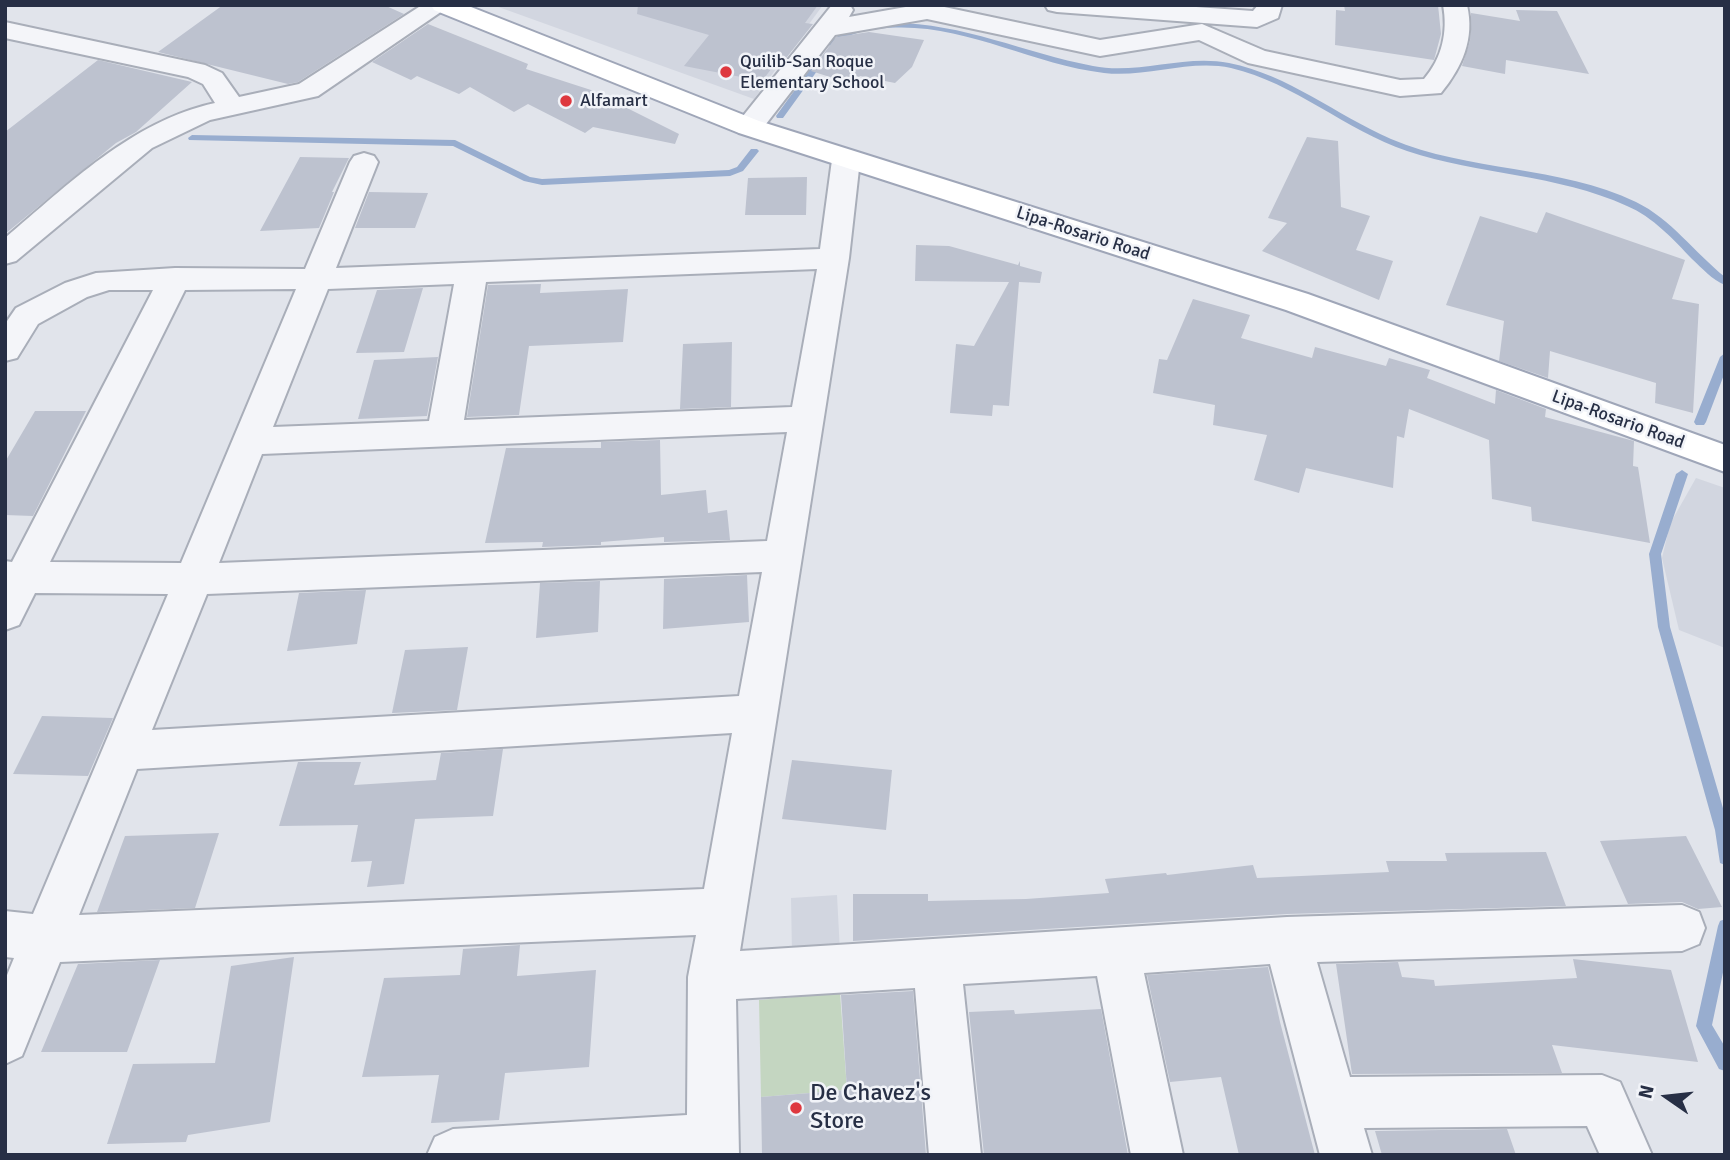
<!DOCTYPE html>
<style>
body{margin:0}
#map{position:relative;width:1730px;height:1160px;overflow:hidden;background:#e1e4eb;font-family:Signika,sans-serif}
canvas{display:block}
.frame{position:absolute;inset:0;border:7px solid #272f45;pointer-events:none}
.north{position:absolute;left:1632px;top:1062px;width:70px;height:70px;-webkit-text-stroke:5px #f1f3f8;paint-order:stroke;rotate:284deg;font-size:19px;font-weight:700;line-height:28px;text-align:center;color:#272f45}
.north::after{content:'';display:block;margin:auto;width:24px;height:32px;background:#272f45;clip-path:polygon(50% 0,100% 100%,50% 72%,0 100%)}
</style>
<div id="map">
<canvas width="1730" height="1160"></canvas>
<div class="frame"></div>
<div class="north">N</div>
</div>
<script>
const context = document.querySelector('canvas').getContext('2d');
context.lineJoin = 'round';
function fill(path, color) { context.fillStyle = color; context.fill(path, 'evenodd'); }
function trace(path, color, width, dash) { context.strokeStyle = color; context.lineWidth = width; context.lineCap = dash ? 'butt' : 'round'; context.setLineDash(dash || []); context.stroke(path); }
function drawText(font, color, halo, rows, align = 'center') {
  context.font = font + ' Signika,sans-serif'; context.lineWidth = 5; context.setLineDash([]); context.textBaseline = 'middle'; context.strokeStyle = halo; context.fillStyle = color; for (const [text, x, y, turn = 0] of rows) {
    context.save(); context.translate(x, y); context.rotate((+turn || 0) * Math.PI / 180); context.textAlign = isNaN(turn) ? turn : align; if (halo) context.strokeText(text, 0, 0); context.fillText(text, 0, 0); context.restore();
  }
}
fill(new Path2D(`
 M493,5H823L754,99Z
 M1696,478L1725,488V648L1679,630L1662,558L1670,524Z
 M837,895L840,952L792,954L791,898Z`), '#d2d6e0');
fill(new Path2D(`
 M840,993L847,1090L761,1097L759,1000Z`), '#c4d6c1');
fill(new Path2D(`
 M892,23C964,23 1024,53 1093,66C1138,75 1184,54 1229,63C1289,75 1336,115 1391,139C1469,172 1559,165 1636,202C1671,219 1695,253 1725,277V285C1712,280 1702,268 1692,259C1673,239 1653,217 1627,206C1557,174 1479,175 1407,151C1345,130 1295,83 1231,68C1189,59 1146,78 1104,73C1027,64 958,19 878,29C861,31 846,34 835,47L828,45C844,26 869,26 892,23Z
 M818,58L825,60L783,118H777L776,116Z
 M192,135L455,140L530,177L542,179L729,170L737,167L751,149H757L759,151L743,171L730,176L542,185L524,181L453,146L189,140L188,138Z
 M1725,353V372L1706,422L1704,425H1696L1694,422L1720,357Z
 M1682,470L1688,474L1661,554L1670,627L1725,815V865L1720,863L1715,830L1658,627L1649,554L1676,474Z
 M1725,919V963L1712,1025L1725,1047V1071L1719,1069L1696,1026L1718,926L1720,921Z`), '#98adcf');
fill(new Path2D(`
 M223,5H384L404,14L298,82L288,84L158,52Z
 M638,5H818L805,23L813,24L783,62L778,60L762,81L684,66L709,35L637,14Z
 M1344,5H1438L1441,34L1434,60L1335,45L1336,10L1345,11Z
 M1516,10L1557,11L1589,74L1506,60L1505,74L1462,66L1470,41L1471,13L1520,21Z
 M428,24L528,64L526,69L591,90L679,134L675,144L593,127L585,133L528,104L514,112L470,87L459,94L417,76L411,80L372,62Z
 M869,32L924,40L912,67L895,83L860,76L852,84L811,71L836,37Z
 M98,60L192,82L136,132L116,143L5,234V132Z
 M1307,137L1338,141L1341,207L1370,216L1356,250L1393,261L1379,300L1262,251L1287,223L1268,218Z
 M300,157L349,158L332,192H334L319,228L260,231Z
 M807,177L806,215H745L748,178Z
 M369,192L428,193L415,228H355Z
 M1546,212L1685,260L1672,299L1699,304L1693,413L1655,403L1656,383L1550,351L1548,378L1499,361L1504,321L1446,305L1480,216L1537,233Z
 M916,245L949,246L1018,265L1020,261V266L1042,272L1040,283L1019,282L1009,406L993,405L992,416L950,413L956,344L974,346L1009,282L915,281Z
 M541,284L540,293L628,289L623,342L529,346L519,415L467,417L488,285Z
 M423,288L404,352L356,353L377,290Z
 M1193,299L1250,315L1241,338L1312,358L1315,347L1386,366L1389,358L1430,370L1427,378L1495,404L1496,390L1546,409L1545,417L1634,441L1633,466L1638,467L1650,543L1532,521L1531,507L1492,499L1489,440L1409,409L1404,438L1397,436L1393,488L1306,468L1299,493L1254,480L1267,435L1213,425L1215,405L1153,393L1159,359L1167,360Z
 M732,342L731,407L680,409L683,344Z
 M438,357L427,416L358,419L374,360Z
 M35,411H86L33,516L5,515V462Z
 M660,440L661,495L706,490L708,513L727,510L730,540L664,542V537L601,542V545L542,547L543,542L485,543L506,448H601V442Z
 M747,575L749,622L663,629L664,579Z
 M600,581L598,632L536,638L540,583Z
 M366,590L357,644L287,651L299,593Z
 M468,647L457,710L392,713L405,650Z
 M42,716L113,718L88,776L13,774Z
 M503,749L493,816L415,819L404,884L367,887L372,861L351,862L358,825L279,826L298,762H361L354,785L436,780L441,753Z
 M792,760L892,770L886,830L782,819Z
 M219,833L195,908L97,912L125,836Z
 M1686,836L1722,907L1698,909L1682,902L1628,904L1600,841Z
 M1546,852L1566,906L1287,914L853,941V894H928V901L1026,899L1109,893L1105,879L1166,873L1167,875L1253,865L1257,878L1389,872L1386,861H1447L1445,853Z
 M520,945L517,976L596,970L589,1067L505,1073L499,1120L431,1123L439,1075L362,1077L384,978L460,975L463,949Z
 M294,957L270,1122L188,1135L186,1142L107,1144L133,1064L215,1063L231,966Z
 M1573,959L1671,970L1698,1062L1552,1045L1562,1073L1352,1074L1336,964L1398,962L1402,977L1434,980L1435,986L1577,978Z
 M160,960L127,1052H41L78,964Z
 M1268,967L1280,1022L1315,1155H1239L1221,1077L1170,1082L1147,975Z
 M913,991L926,1155H762L761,1097L847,1090L841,995Z
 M1101,1009L1128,1155H984L969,1012L1014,1010L1015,1014Z
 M1507,1129L1516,1155H1382L1375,1131Z`), '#bdc2cf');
const minor = new Path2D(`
 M422,5H451L318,96L210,120L152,148L16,261L5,264V238C68,185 132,121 215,103L203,84L188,77L5,38V22L205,65L222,73L239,97L299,84Z
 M832,5H850L853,10L849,17L917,5H935L1100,40L1202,24L1265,51L1400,80L1424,79C1442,58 1448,32 1443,5H1467C1475,39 1462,67 1441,93L1400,96L1248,63L1199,40L1100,56L927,19L835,35L759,133H739L735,127L739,121Z
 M1045,5H1168L1253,11L1258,5H1282L1278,18L1257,27L1057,12L1048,10Z
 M846,151L856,154L860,160L849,258L740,951L1287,917L1682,905L1699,912L1705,928L1699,944L1682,951L1317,962L1350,1077L1602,1075L1620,1082L1652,1155H1600L1587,1126L1364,1128L1372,1155H1320L1270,964L1144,973L1183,1155H1131L1097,976L963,984L981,1155H929L915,988L736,999L739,1155H427L435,1137L453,1129L687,1115L688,977L696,935L60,962L22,1056L5,1064V980L14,958L5,957V911L33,914L168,594L35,593L19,625L5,630V561L12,562L153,290H109L87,297L38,324L17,358L5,361V324L16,308L65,283L96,273L175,268L305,269L350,162L354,156L364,153L374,156L378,162L336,268L820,249L832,160L836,154ZM817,269L792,407L464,420L486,282ZM454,284L429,421L273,427L328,289ZM296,289L181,563L50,562L185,290ZM787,432L767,541L219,563L262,454ZM762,572L739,696L152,730L207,594ZM732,733L704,889L79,915L137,769Z`);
const primary = new Path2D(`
 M431,5H466L759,121L1308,294L1725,445V472L1286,310L739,133L434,10Z`);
trace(minor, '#a9aeb9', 4);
trace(primary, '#9fa6b8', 4);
fill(minor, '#f4f5f9');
fill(primary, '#fff');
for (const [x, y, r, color] of [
 [726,72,7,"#de383f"],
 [566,101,7,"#de383f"],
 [796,1108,7,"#de383f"]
]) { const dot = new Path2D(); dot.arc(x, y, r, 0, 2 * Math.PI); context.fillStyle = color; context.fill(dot); trace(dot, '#f1f3f8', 2.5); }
drawText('18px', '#272f45', '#f1f3f8', [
 ["Quilib-San Roque",740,62],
 ["Elementary School",740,83],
 ["Alfamart",580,101]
], 'left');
drawText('18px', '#272f45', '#f1f3f8', [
 ["Lipa-Rosario Road",1083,234,18],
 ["Lipa-Rosario Road",1618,420,20]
]);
drawText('24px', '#272f45', '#f1f3f8', [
 ["De Chavez's",810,1094],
 ["Store",810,1122]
], 'left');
</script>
